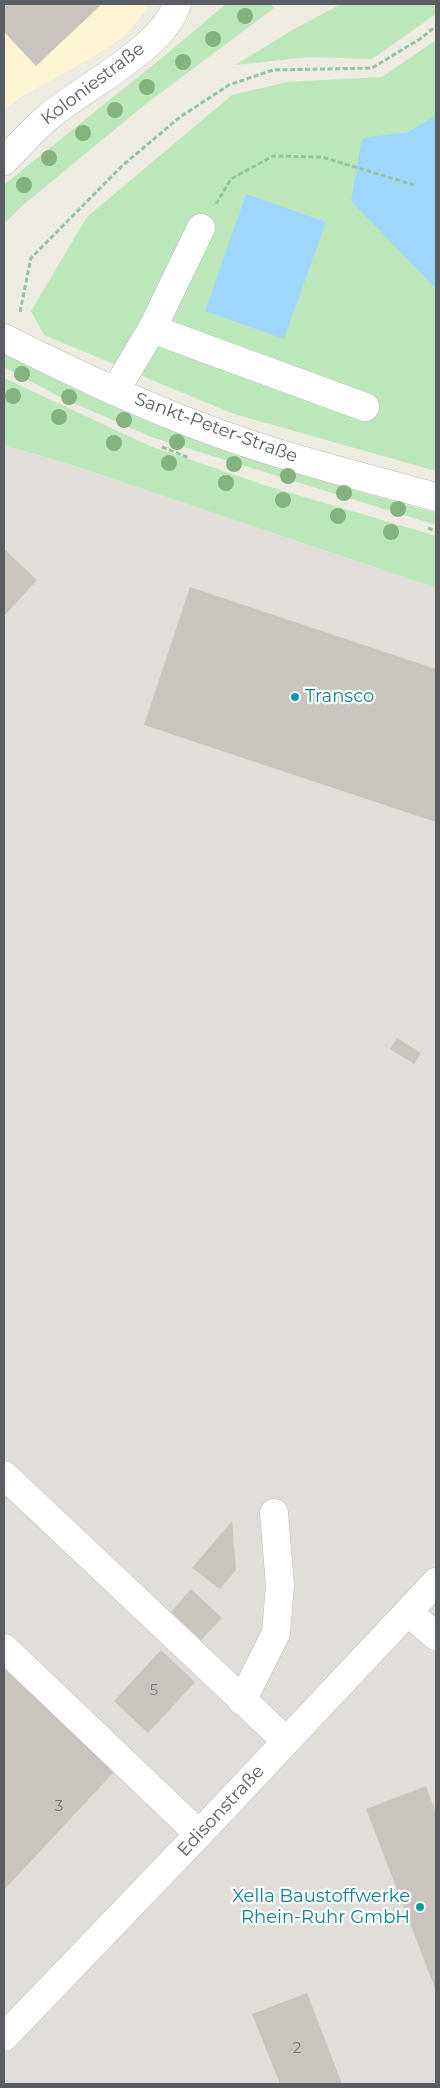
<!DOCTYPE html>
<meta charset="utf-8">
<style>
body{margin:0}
#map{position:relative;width:440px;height:2088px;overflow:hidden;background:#eeebe1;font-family:Montserrat,sans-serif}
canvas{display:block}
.frame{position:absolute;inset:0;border:5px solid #5a5e63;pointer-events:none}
</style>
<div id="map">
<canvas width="440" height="2088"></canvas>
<div class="frame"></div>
</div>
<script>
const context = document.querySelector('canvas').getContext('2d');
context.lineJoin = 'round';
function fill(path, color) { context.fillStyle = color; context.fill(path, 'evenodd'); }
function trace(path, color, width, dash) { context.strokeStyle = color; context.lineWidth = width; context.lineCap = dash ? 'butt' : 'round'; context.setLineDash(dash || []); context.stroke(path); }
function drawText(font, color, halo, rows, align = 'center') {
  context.font = font + ' Montserrat,sans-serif'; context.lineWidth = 4.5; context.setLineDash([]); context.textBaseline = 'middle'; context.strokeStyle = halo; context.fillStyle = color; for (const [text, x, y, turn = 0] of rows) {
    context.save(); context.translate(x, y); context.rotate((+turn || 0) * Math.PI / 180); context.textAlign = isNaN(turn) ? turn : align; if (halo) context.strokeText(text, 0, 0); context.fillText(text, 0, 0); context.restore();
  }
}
fill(new Path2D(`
 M4,4H148L147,8L126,35L91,58L19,98L4,110Z`), '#fff5d5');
fill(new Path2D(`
 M4,445L66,463L436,588V2084H4Z`), '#e1ded9');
fill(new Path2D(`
 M226,4H271L274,8L147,103L23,205L4,224L5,184L169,52Z
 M341,4H436V14L372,59L308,57L235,65L296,28Z
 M436,40V471L234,414L44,335L31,311L87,217L232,95L287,82L382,77Z
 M4,353C58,380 112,408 169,430C256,463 346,488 436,513V525L151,437L62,398L4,367Z
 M4,378L150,446L264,485L436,536V588L66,463L4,445Z`), '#bce7bb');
fill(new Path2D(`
 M436,115V289L351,201L362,138L408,132Z
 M246,194L326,222L284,339L205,311Z`), '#a0d7ff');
fill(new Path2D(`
 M4,4H102L36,66L4,32Z
 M4,549L37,580L4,616Z
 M190,587L436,669V822L144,725Z
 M397,1038L421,1053L414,1064L390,1049Z
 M232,1521L236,1570L220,1589L192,1568Z
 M191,1589L222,1618L201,1640L171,1612Z
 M161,1650L195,1682L148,1733L114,1701Z
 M4,1668L114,1772L4,1890Z
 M426,1786L436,1813V1991L366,1809Z
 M307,1993L342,2084H280L252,2014Z`), '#c9c5be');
const minor = new Path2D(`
 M4,161C18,147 32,131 47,118C83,87 163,49 177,4
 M152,329L201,228
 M4,338C88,380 175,421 265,449C321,467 379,481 436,497
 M115,391L152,329L365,407
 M4,1475L286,1741
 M409,1613L436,1636
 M4,1648L199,1834
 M242,1701L276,1633L280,1586L274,1513
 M4,2037L199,1834L436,1582`);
trace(minor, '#b7babf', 29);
trace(new Path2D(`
 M216,204L231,179L273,156L322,157L414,185
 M20,312L31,258L123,165L180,117L229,85L273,70L372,68L420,39L436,26
 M162,447L189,458
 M428,528L436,531`), '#93c6a0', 3, [5, 2.5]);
trace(minor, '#fff', 28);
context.fillStyle = '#84b380';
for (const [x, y] of [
 [245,16],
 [213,39],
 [183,62],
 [147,87],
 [115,110],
 [83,133],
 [49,158],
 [24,185],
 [22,374],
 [13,396],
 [69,397],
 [59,417],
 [124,420],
 [177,442],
 [114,443],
 [169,463],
 [234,464],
 [288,476],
 [226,483],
 [344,493],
 [283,500],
 [398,509],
 [338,516],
 [391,532]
]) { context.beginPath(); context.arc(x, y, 8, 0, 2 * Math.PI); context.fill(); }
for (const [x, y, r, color] of [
 [295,697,5,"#0f9aa8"],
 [420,1907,5,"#0f9aa8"]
]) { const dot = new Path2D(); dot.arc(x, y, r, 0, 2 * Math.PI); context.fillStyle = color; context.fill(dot); trace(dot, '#fff', 2); }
drawText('15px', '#76787a', null, [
 ["5",154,1691],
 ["3",59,1807],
 ["2",297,2049]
]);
drawText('18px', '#5a5e63', '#fff', [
 ["Koloniestraße",93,84,-37],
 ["Sankt-Peter-Straße",216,428,20],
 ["Edisonstraße",221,1811,-47]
]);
drawText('18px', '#0d838f', '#fff', [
 ["Transco",305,697],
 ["Xella Baustoffwerke",410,1897,"right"],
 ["Rhein-Ruhr GmbH",410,1918,"right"]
], 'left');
</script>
